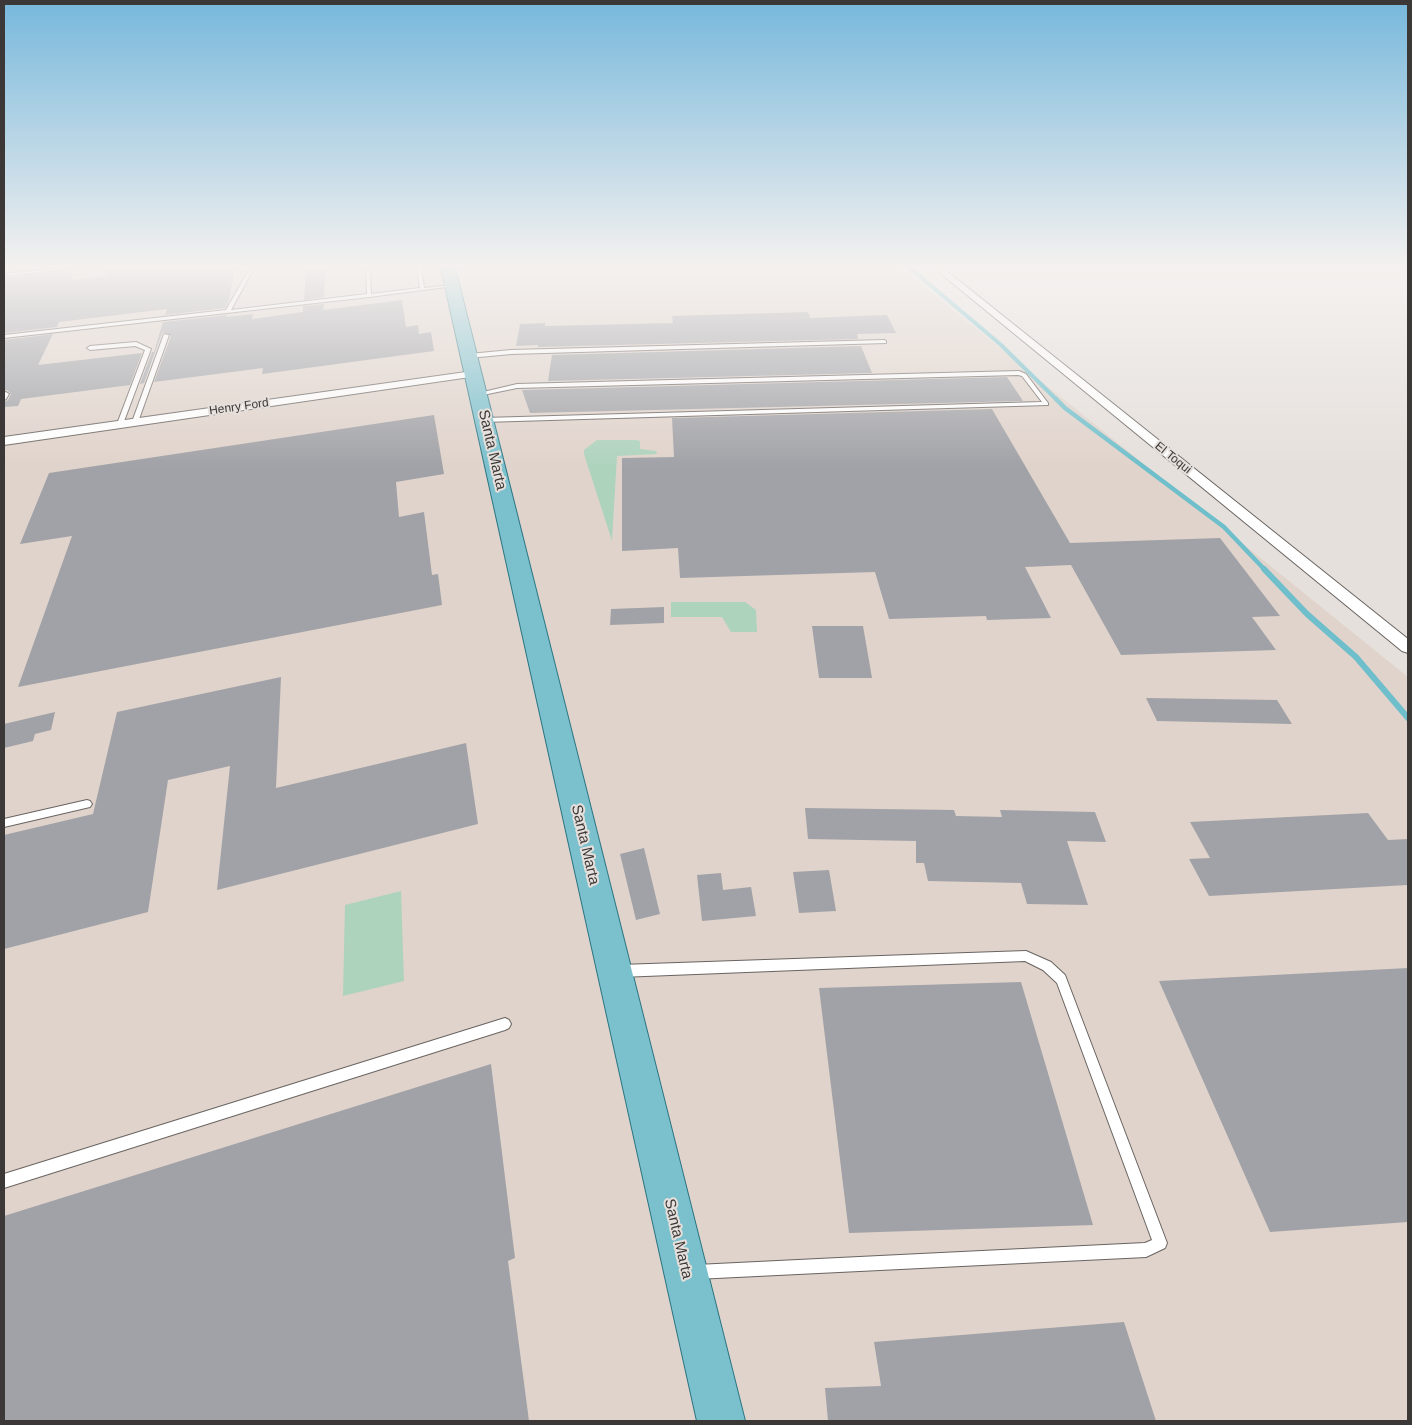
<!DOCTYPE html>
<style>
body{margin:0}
#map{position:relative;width:1412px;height:1425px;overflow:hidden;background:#e6e0dc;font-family:Helvetica,sans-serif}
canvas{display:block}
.frame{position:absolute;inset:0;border:5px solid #3b3837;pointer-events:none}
</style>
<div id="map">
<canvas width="1412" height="1425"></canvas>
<div class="frame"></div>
</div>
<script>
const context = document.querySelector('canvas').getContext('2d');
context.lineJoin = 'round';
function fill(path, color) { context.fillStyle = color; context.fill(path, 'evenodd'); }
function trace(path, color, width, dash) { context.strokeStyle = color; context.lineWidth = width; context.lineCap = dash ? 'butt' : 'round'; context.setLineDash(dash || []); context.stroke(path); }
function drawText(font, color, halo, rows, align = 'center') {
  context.font = font + ' Helvetica,sans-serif'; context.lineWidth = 4; context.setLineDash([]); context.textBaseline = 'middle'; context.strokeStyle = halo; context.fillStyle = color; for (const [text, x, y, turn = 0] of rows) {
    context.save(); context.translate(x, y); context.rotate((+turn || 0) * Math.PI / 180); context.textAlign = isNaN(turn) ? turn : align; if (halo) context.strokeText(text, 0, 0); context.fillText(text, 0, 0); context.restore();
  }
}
fill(new Path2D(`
 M4,268H901L1408,677V1421H4Z`), '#e0d3cb');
fill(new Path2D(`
 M597,440H637L640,441V449L656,451L657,454L617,456L612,541L584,454V450Z
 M671,602H745L756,610L757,632H731L722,617H671Z
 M401,891L404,981L343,996L345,905Z`), '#aed3bd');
trace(new Path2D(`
 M910,268L1000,344L1057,400`), '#6ebfcb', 4);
trace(new Path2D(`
 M1056,399L1065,408L1224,527L1265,570`), '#6ebfcb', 4.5);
trace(new Path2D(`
 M1264,569L1307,614L1356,657L1408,718`), '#6ebfcb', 6);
fill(new Path2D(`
 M108,268H235L229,300L225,308L165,315L167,309L59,322L57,327L4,333V278L72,270V280L105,276Z
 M306,268H325L324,297L304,300Z
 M402,300L406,327L418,325L419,334L431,332L434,351L262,374L263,368L154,382L171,336L164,332L162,333L144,383L140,384L152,352H154L163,322L227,315L226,317L253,314L252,319L303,312V306L324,304L323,310Z
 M808,312L810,318L887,315L896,333L857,334L858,339L538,347V345L516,346L520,324L545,323V326L673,323L672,316Z
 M53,334L38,365L142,353L130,385L21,399L18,406L4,407V402L8,400L11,394L7,390L4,391V340Z
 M861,346L872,373L548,381L552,355Z
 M1007,377L1023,401L530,413L522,390Z
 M992,409L1070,543L1220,538L1280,616L1252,617L1276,650L1121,655L1071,565L1025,567L1051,618L987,620L986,616L889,619L875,572L680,578L678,548L622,551V458L674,457L672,418Z
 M434,415L444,474L396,482L399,517L424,512L432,575L438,574L442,605L18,687L72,536L20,544L49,473Z
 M664,607V623L610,625L611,609Z
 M812,626H863L872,678H819Z
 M281,677L276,788L466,743L478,824L217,890L230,766L168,780L148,912L4,949V835L93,814L117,712Z
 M1146,698L1277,700L1292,724L1157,721Z
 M55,712L51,730L35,734L33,741L4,748V724Z
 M805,808L954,810L956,816L1002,817L1000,810L1095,812L1106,842L1067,841L1088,905L1027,904L1021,883L928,881L924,863H916V841L808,839Z
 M1368,813L1388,840L1408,839V885L1209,896L1189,859L1210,858L1190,822Z
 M644,848L660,914L636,920L620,854Z
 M829,870L836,911L799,913L793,872Z
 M721,873L723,890L751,887L756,916L702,921L697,875Z
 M1408,968V1222L1270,1232L1159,981Z
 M1021,982L1093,1225L849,1233L819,988Z
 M491,1064L515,1258L508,1261L529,1421H4V1216Z
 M1124,1322L1156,1421H828L825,1388L881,1386L874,1342Z`), '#a1a2a7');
const service = new Path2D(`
 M62,268H77L4,276V274Z
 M250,268H254L231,310L367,294L366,271L371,268H377L370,272L371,294L420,288L417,268H421L424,288L452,285L454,286L369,297L4,338V335L226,310Z
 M164,334L169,335L138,422L133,423L132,422Z
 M884,340L886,341V343L511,354L469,358L466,356L469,354L511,350Z
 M136,342L151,349L123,424L120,426L117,424L145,350L135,346L90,350L87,348L90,346Z
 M1019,371L1026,374L1048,403V405L484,422L481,420L484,418L1042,402L1022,376L1018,375L517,388L478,396L475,394L517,384Z
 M6,392L9,394L6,399L4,400V393Z
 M87,800L90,801L92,804L90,807L4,827V819Z
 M1026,951L1051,962L1065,975L1167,1243L1165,1248L1146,1257L696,1279L691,1277L689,1272L691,1267L696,1265L1145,1243L1152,1240L1057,983L1043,970L1025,961L620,977L616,975L614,971L616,967L620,965Z
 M505,1018L509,1020L511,1024L509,1028L505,1030L4,1188V1174Z`);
const minor = new Path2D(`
 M934,268H943L1408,639V653L1402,651Z
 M473,371L477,372L478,374L477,376L4,445V437Z`);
const primary = new Path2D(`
 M441,268H455L745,1421H697Z`);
trace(service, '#696461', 2);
trace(minor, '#696461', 2);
trace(primary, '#2b7582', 2);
fill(service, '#fff');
fill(minor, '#fff');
fill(primary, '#7bc0cd');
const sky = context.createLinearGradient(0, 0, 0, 467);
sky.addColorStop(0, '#77b8dc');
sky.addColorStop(0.57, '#f4f1ef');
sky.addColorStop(1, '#f4f1ef00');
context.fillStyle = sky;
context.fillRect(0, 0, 1412, 467);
drawText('12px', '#3b3837', '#e6e0dc', [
 ["Henry Ford",239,407,-8],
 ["El Toqui",1173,458,39]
]);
drawText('15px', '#3b3837', '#e6e0dc', [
 ["Santa Marta",492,450,77],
 ["Santa Marta",585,845,77],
 ["Santa Marta",678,1239,77]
]);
</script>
